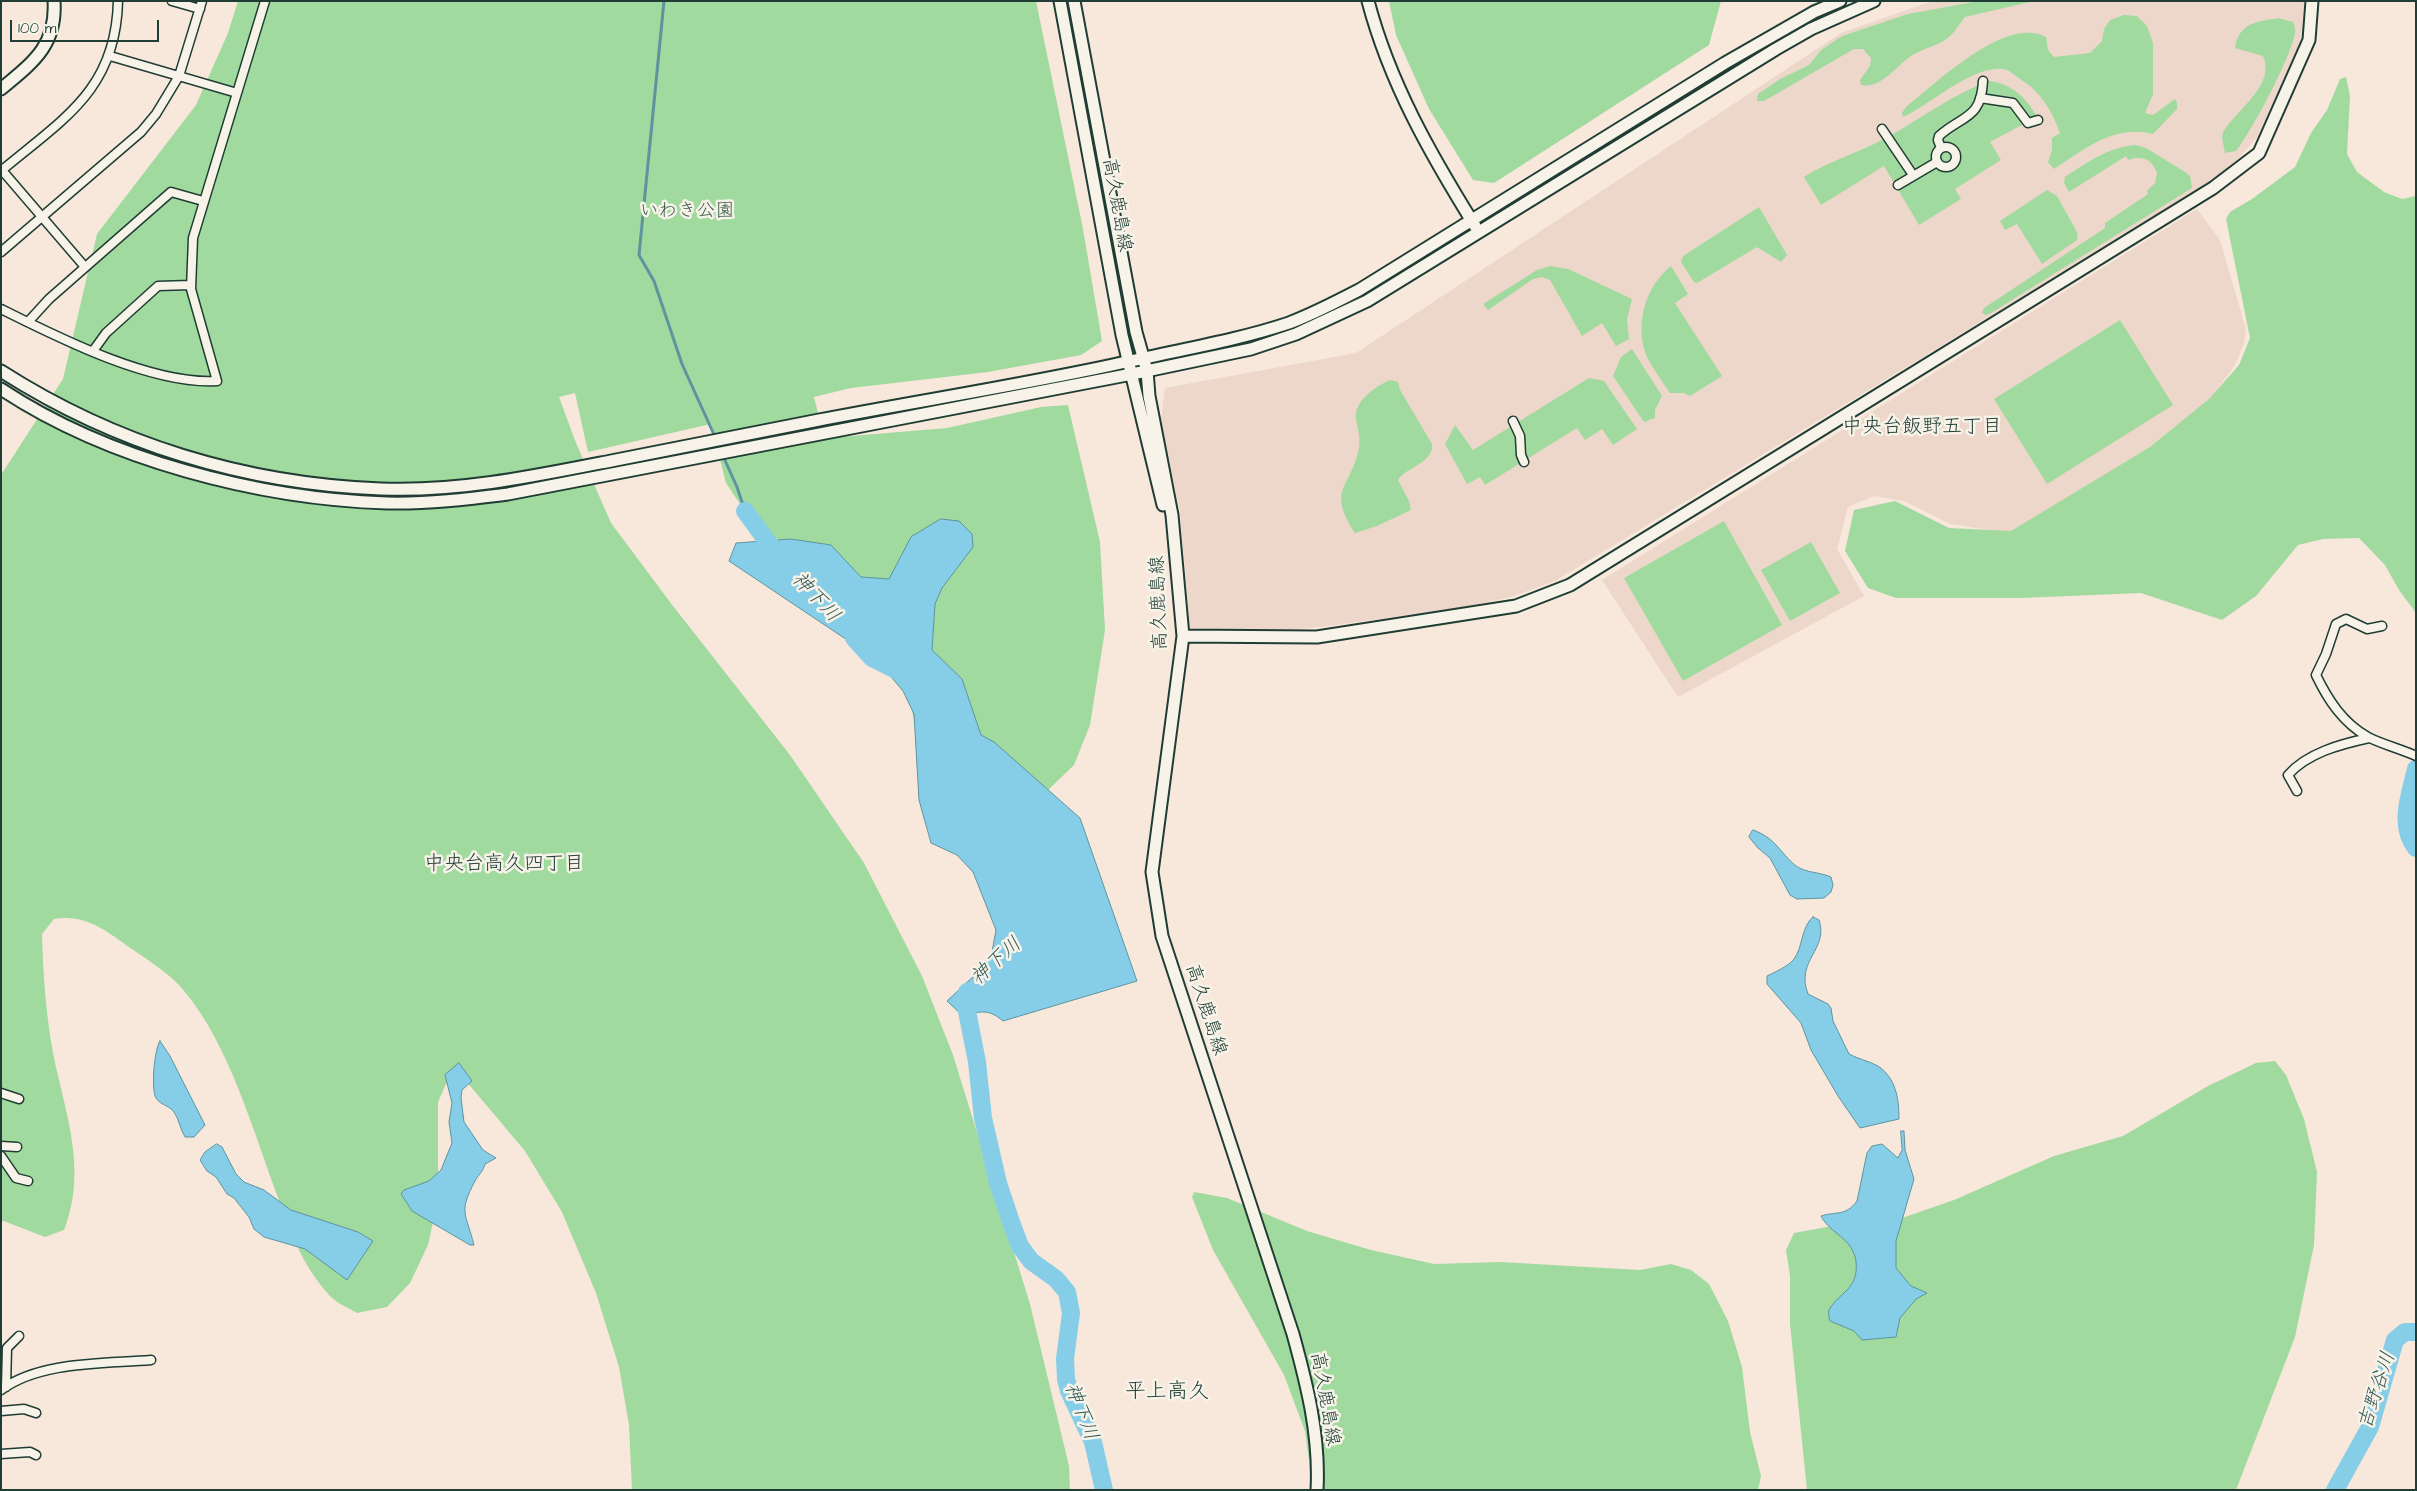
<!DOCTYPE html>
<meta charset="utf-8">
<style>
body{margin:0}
#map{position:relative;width:2417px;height:1491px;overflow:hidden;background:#f8e7db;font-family:"Architects Daughter",sans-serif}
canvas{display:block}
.frame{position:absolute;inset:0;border:2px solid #1f3d34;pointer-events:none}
.scale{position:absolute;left:10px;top:20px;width:149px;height:22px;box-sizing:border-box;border:2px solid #1f3d34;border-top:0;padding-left:6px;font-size:15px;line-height:18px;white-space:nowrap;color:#1f3d34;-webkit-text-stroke:4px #f7f3e8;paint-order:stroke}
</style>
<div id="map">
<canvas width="2417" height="1491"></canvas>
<div class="frame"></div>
<div class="scale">100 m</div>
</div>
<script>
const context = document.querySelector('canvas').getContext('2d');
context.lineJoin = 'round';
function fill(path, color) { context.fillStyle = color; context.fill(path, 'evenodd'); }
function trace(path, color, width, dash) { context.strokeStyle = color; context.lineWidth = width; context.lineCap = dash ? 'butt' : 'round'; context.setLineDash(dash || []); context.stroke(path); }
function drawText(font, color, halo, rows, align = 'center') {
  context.font = font + ' "Architects Daughter","Klee One",sans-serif'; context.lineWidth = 5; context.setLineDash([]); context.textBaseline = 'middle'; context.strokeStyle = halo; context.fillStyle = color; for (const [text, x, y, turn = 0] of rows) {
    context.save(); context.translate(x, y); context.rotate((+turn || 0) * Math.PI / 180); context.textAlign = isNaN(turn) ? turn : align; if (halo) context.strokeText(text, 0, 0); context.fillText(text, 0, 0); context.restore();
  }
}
fill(new Path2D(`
 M1932,1H2304V3L2301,41L2258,136L2239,158L2221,173L2192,193L1555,581L1511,597L1464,607L1329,626L1287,630L1190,629L1180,512L1161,420L1165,388L1356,353L1841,33Z
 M2197,209L2220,240L2246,329L2244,344L2235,365L2203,409L2169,436L2015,534L1950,524L1904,501L1874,496L1848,507L1837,549L1864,596L1678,697L1602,580Z`), '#edd7ca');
fill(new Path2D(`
 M238,1H1036L1083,229L1102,341L1081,355L988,372L851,388L814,397L823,433L839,437L947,428L1041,407L1068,405L1100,542L1105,630L1090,725L1074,765L1041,797L920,747L902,665L785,545L750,519L726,483L711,424L588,452L575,393L559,397L576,443L611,523L673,606L790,755L864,863L922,976L953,1055L1030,1304L1069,1466L1070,1490H632L629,1425L619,1367L596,1293L562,1212L525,1151L466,1081L455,1076L446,1084L438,1102V1199L428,1245L410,1283L387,1307L357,1313C348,1308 335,1302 329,1295C300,1262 292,1234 277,1195C253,1130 229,1045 185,992C170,973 146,959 126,945C103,928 83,914 54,919L42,934C43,974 46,1014 53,1053C65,1113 88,1169 64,1230L45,1237L1,1220V475L63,379L97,234L196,105L228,33Z
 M1389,1H1721L1709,45L1494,183L1473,180L1429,109L1396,35Z
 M1979,1H2034L1965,17C1960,23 1956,30 1951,35C1941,45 1928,47 1916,53C1898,62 1884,89 1861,85L1860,80L1870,66L1871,58L1863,49H1854L1764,101H1757L1758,94L1780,79L1809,65L1821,50L1842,36L1908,14Z
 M2124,15L2137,16L2147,26L2153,43V94L2145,113L2153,115L2175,99L2177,102V109L2153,134C2114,124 2085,149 2054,169L2048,162L2052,150V138L2060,133C2053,113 2041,92 2023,81C2018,78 2012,72 2007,70C1977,61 1929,106 1903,117L1902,113L1906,107C1936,83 2006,15 2046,37L2048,50L2054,57L2090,53L2102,41L2104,29L2110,20Z
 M2278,18L2293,22C2294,25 2296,29 2295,33C2291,57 2252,131 2236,151L2225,153L2222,138L2223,132C2237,109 2276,85 2263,56L2235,48C2239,22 2257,22 2278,18Z
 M2346,77L2350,96L2347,154L2357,172L2384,192L2402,199L2416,196V613L2399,590L2385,565L2359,538L2323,539L2298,545L2256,596L2222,620L2141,593L2021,598H1896L1868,588L1845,551L1854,510L1895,501L1949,528L2011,531L2150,447L2209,399L2239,365L2250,338L2226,219L2230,212L2252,199L2295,167L2311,133L2327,110L2340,79Z
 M1989,81C2012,84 2026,97 2037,117L1990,142L2001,160L1955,189L1961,199L1919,225L1884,166L1821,205L1804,177C1829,161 1858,153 1884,139C1919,120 1951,95 1989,81Z
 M2135,145L2146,148L2185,172L2190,176L2192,188L1991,313L1986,315L1982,313L1984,308L2105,228V223L2148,194L2147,191L2155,183L2157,173C2152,159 2142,155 2128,160L2126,156L2069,192L2064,183L2065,177C2086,163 2109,147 2135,145Z
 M2047,190L2057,196L2078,234L2077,240L2042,264L2017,224L2005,230L2000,221Z
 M1759,207L1787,255L1781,262L1757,247L1697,283L1694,282L1681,262L1683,256Z
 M1550,266L1568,269L1632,299L1627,319L1629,339L1616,346L1602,323L1582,336L1550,280L1542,277L1533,279L1488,310L1483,304L1537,270Z
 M1671,266L1688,294L1675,303L1722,376L1690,396L1684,393H1670C1662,381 1653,369 1647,357C1634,325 1645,287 1671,266Z
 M2120,320L2173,405L2047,484L1994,399Z
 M1632,349L1662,396L1655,410V418L1644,422L1613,376L1621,357Z
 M1589,378L1604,381L1637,429L1613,445L1602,429L1585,440L1577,428L1485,485L1480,477L1467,484L1445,444L1455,425L1473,450Z
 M1390,380L1398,382L1400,390L1432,444C1434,463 1406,467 1398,480L1409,501L1411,510L1377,526L1355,533C1326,488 1351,489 1359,448C1361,436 1357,429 1356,418C1354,401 1376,386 1390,380Z
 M1724,521L1782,625L1683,681L1624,578Z
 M1811,542L1840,593L1790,621L1761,570Z
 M2275,1061L2286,1075L2304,1119L2317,1172L2314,1245L2295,1337L2236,1490H1807L1790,1324V1276L1786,1250L1794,1233L1854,1222L1905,1217L1954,1200L2054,1156L2123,1136L2208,1086L2256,1063Z
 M1194,1192L1227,1198L1307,1231L1371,1250L1434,1264L1500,1262L1640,1270L1671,1264L1691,1270L1709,1284L1728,1321L1742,1367L1750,1432L1761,1476L1758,1490H1313L1305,1431L1284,1375L1213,1250L1192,1197Z`), '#a1da9f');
const water = new Path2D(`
 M941,519L959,521L972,534L973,547L942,588L935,604L932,650L962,679L981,735L994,742L1080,818L1137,981L1003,1021C988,1008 981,1012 962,1015L947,1001L977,973L992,952L996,930L973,872L957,855L931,843L919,800L914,714L903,691L877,660L729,561L736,543L791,539L831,545L861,577L889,579L911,537Z
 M1753,830C1776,838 1780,853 1796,866C1806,873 1820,872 1831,877L1833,885L1831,892L1824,898L1797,899L1790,895L1770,858L1758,848L1749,837Z
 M1813,917L1819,920C1829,950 1795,960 1808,994L1828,1004L1831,1008L1833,1021L1849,1054C1858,1059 1869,1061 1878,1066C1896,1078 1899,1099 1899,1119L1860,1128L1838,1096L1811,1050L1801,1023L1767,984V976C1775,972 1789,966 1794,959C1803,947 1801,927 1813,917Z
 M160,1041L170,1056L205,1125L194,1137H185C180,1129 179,1119 174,1112C169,1105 160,1105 156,1098C151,1090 154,1050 160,1041Z
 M459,1063L472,1081L462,1090L461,1098L464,1122L483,1150L496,1158L485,1164C483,1172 478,1175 475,1181C458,1213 466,1213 474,1245H470L412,1211L401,1194L404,1190L429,1181L441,1170L452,1143L449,1122L452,1103L445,1075Z
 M1901,1131H1904L1905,1150L1914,1179L1896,1241V1268L1911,1286L1927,1293L1916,1299L1900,1318L1896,1337L1862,1340L1854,1331L1830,1321C1829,1318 1828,1313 1829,1310C1839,1292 1859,1290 1856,1261C1852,1237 1830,1234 1821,1216C1836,1211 1845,1217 1857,1201L1867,1153L1872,1146L1882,1144L1898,1158L1902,1150Z
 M217,1144L222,1147L236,1174L244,1182L264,1190L291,1210L358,1232L373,1241L347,1280L305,1249L264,1237L254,1229L249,1217L234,1198L227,1194L216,1177L207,1171L200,1160L205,1152Z`);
fill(water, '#86cee7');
trace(water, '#5d949f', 1);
trace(new Path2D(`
 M664,1L639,255L654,281L682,364L721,450
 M723,456L737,487L745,511`), '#5d949f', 3);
trace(new Path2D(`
 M745,511L780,559
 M854,638L872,658L898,671
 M2416,769C2410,794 2398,826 2416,848
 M967,992L965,1001L977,1062L983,1118L998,1183L1012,1225L1020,1246L1031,1261L1056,1279L1067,1292L1071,1313L1065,1359L1066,1379L1069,1391L1093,1442L1104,1490
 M2335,1490L2370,1427L2395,1340L2405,1332H2416`), '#86cee7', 18);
const street = new Path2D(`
 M172,1L200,9
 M110,56L237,93
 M1980,98L2013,103L2028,123L2038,120
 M1882,129L1913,175
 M1936 157a10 10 0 1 1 20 0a10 10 0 1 1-20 0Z
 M1941,148L1938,140L1939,136C1962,115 1981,120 1983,81
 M1,169L85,267
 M1,171C63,119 116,90 118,1
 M1898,185L1937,162
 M1,252L141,132L156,114L179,76L202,1
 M1,309C59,338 152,385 217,381L191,289L193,238L265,1
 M28,322L49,299L171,192L203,201
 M93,351L106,333L158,286L190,285
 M1513,421L1520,436L1521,455L1524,462
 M2382,626L2367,629L2346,619L2336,624L2326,654L2316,675C2328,700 2343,723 2368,737C2381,744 2401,749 2416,756
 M2297,791L2288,775C2307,753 2341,744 2369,738
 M1,1093L19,1099
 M1,1146L17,1147
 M1,1156L16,1178L28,1181
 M6,1387L7,1348L19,1336
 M1,1390C40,1361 104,1364 151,1360
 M1,1411L24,1409L36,1413
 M1,1454L30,1452L36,1455`);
const secondary = new Path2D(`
 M1060,1L1122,335L1163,505
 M1074,1L1136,332L1147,371L1149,396L1172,515L1183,636L1152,872L1162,936L1293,1334C1307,1385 1320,1436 1317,1490
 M1368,1C1390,84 1431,155 1475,226
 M1,89C32,63 57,46 54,1
 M1,371C115,444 245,484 381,489C459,492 535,476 611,461C680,447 750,434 819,420C923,400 1028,384 1131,361C1183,349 1238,340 1289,323C1313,314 1336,302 1359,290L1725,63L1814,12L1840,1
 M1,389C108,460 259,499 387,503C427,504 468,499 508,494L1132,374L1251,349L1296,334L1367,301L1776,49L1811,29L1874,1
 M1183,636L1317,637L1516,606L1570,585L2213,188L2259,153L2309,40L2312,1`);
trace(street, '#1f3d34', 11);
trace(secondary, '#1f3d34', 15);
trace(street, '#f7f3e8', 8);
trace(secondary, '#f7f3e8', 11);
drawText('19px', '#1f3d34', '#f7f3e8', [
 ["高久鹿島線",1116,205,80],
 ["高久鹿島線",1160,603,-92],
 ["高久鹿島線",1205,1010,72],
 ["高久鹿島線",1324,1399,80]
]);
drawText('19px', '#395c49', '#f7f3e8', [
 ["いわき公園",687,212]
]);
drawText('20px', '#1f3d34', '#f7f3e8', [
 ["中央台飯野五丁目",1922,428],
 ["中央台高久四丁目",504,865]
]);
drawText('italic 20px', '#345a58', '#f7f3e8', [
 ["神下川",815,598,47],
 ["神下川",997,962,-42],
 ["吉野谷川",2378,1391,-72],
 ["神下川",1080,1412,69]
]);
drawText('21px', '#1f3d34', '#f7f3e8', [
 ["平上高久",1167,1393]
]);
</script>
